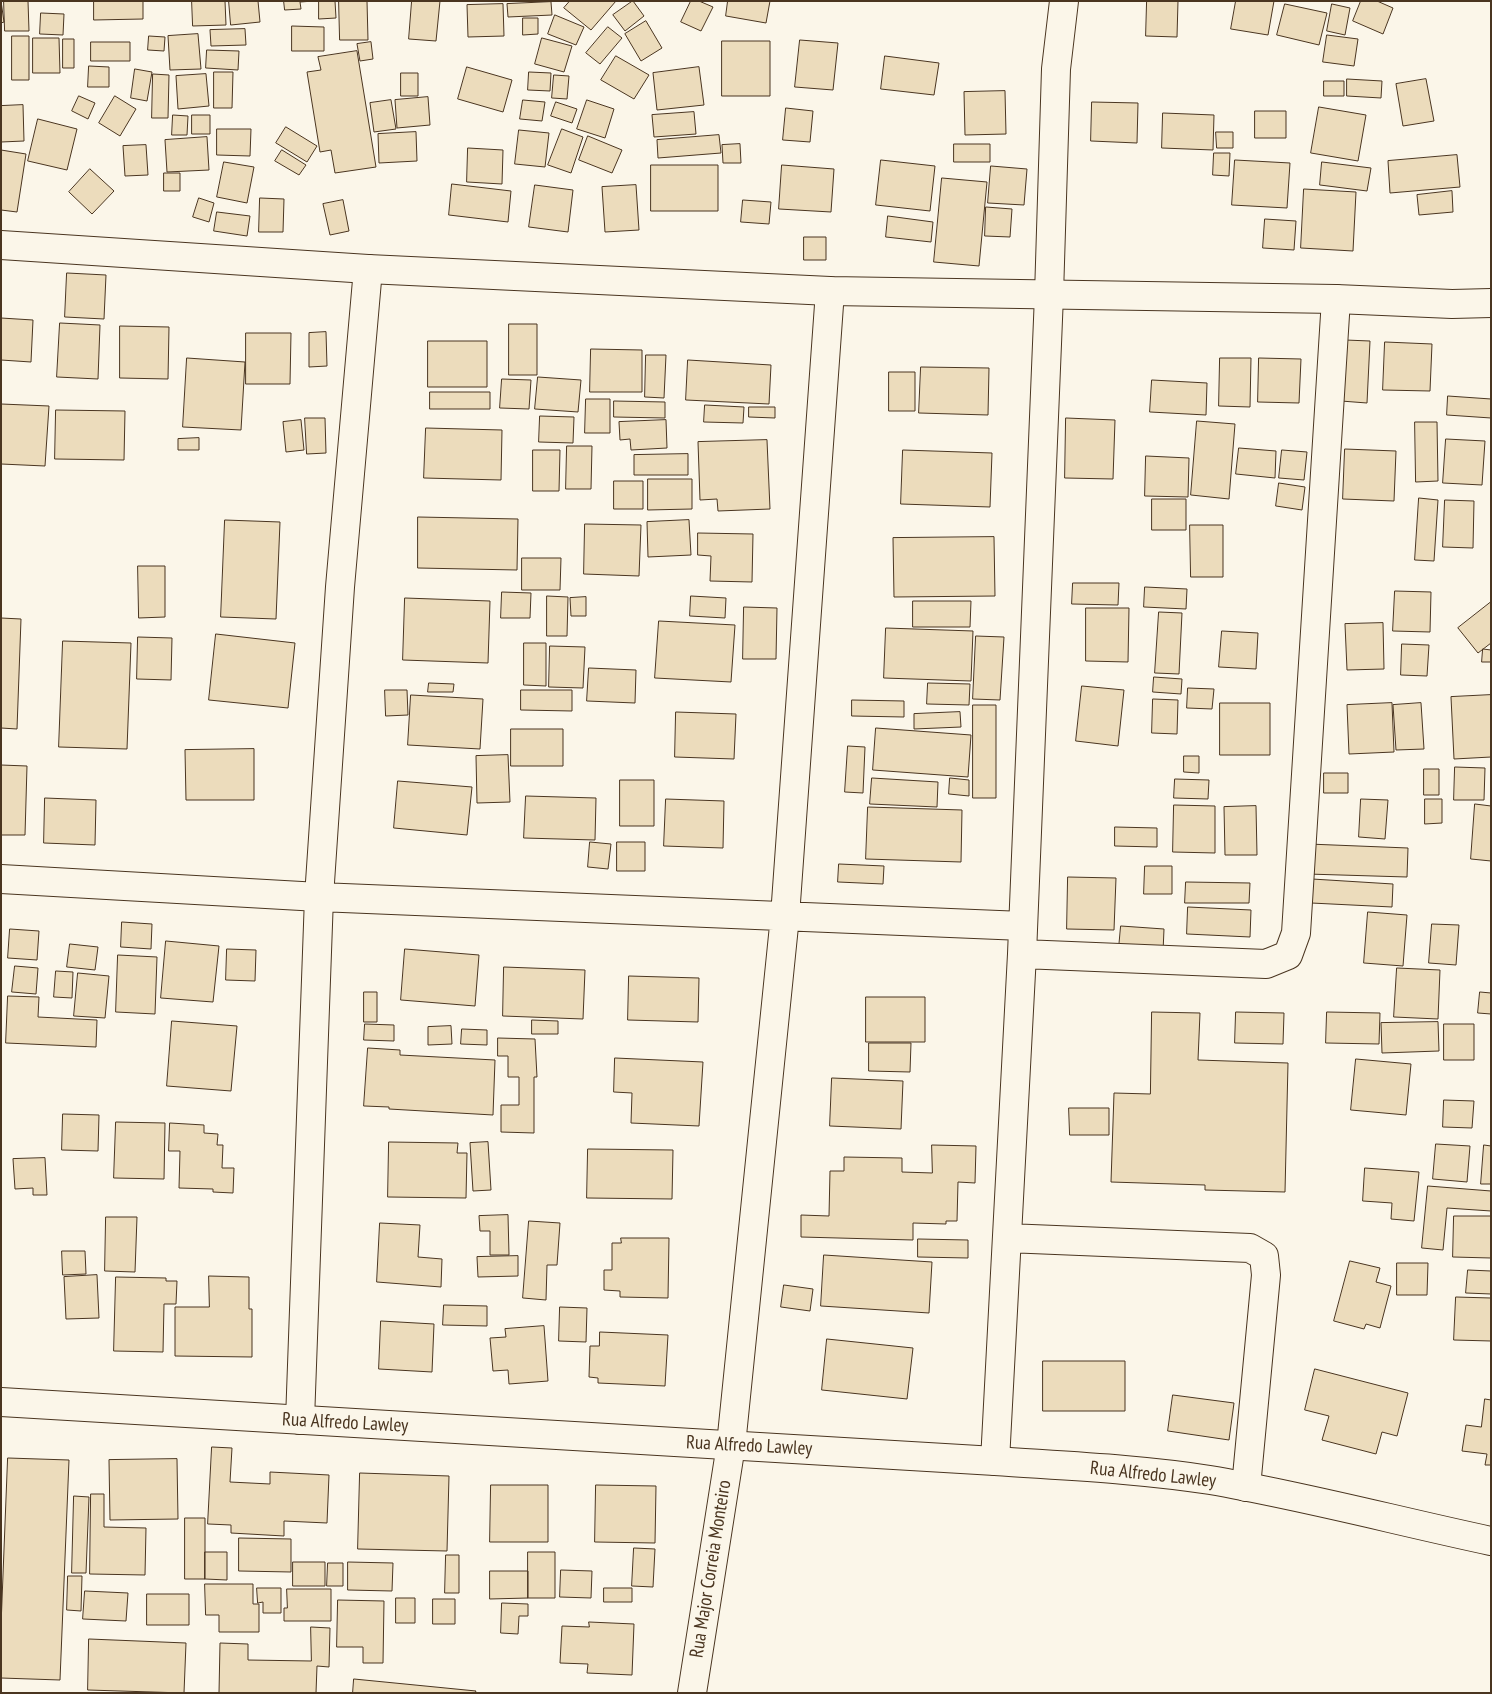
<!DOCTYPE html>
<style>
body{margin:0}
#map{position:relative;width:1492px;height:1694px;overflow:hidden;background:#fbf6e9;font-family:"PT Sans Narrow",sans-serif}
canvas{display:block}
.frame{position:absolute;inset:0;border:2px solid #4a3520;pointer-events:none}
</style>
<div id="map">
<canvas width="1492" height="1694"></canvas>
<div class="frame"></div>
</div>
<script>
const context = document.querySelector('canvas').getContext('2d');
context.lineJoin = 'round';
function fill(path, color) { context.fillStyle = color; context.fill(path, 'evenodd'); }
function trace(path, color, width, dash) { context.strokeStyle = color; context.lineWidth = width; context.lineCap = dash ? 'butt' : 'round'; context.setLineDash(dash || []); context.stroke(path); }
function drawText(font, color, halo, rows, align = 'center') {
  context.font = font + ' "PT Sans Narrow",sans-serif'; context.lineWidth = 4; context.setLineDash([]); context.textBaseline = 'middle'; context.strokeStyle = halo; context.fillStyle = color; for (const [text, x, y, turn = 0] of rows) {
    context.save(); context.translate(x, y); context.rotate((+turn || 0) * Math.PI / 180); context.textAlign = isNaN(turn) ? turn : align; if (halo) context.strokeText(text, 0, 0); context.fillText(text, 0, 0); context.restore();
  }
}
const building = new Path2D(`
 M1,1L4,22L1,23Z
 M4,1H28L29,31H5Z
 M94,1H143V19L94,20Z
 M192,1H225L226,25L193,26Z
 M229,1H258L260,22L231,25Z
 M284,1H314L300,2L301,9L285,10Z
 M319,1H335L336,18L319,19Z
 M339,1H367L368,40H340Z
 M412,1H440L436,41L409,39Z
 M570,1H616L591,30L564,8Z
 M633,1L644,16L625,31L613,15Z
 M691,1H699L713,7L701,31L681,22Z
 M728,1H770L766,23L726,16Z
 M1147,1H1178L1177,37L1146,36Z
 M1236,1H1274L1268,35L1231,29Z
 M1361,1H1377L1393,8L1383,34L1353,21Z
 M551,2L552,15L508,17L507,4Z
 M503,4L504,36L468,37L467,5Z
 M1285,4L1327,13L1319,45L1277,35Z
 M1332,4L1350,8L1345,35L1327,31Z
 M41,13L64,14L63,35L40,34Z
 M555,15L584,27L576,45L548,34Z
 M523,18H538V34L523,35Z
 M646,21L662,48L641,61L625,34Z
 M292,26L324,27V51H292Z
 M608,27L622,38L600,64L586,53Z
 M245,29L246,45L211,46L210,30Z
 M198,34L201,69L170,70L168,36Z
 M1327,35L1358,39L1354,66L1323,62Z
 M12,36H29V80H12Z
 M149,36L165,37L164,51L148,50Z
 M33,38H59L60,73H33Z
 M542,38L572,46L564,72L535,64Z
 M63,39H74V68H63Z
 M800,40L838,43L833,90L795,87Z
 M722,41H770V96H722Z
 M91,42H130V61H91Z
 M371,42L373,59L360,61L357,44Z
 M207,50L239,51L238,70L206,68Z
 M357,51L376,167L335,173L331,150L320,152L307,72L321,70L318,57Z
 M616,56L649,75L634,99L601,80Z
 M885,56L939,63L934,95L881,89Z
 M89,66L109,67V87H88Z
 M467,67L512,80L503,112L458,99Z
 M699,67L704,105L657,110L653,73Z
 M135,69L152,72L147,101L131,98Z
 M214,72H233L232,108H214Z
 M529,72L551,73L550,91L528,90Z
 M401,73H418V96H401Z
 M153,74L169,75L168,118H152Z
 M206,74L209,106L178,109L176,76Z
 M554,75L569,76L567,99L552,98Z
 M1347,79L1382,81L1381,98L1347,96Z
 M1426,79L1434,121L1403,126L1396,84Z
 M1324,81H1344V96H1324Z
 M1005,91L1006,134L965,135L964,92Z
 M79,96L95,103L88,119L72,111Z
 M115,96L136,109L120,136L99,123Z
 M428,97L430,125L397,128L395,100Z
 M391,100L396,129L374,132L370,103Z
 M523,100L545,102L542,121L520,119Z
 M587,100L614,109L605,138L577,129Z
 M556,102L577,109L572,123L551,116Z
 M1092,102L1138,103L1137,143L1091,141Z
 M23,105L24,141L1,142V106Z
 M1319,107L1366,115L1358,161L1311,153Z
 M786,108L813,111L810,142L783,140Z
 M1255,111H1286V138H1255Z
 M694,112L696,134L654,137L652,115Z
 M1163,113L1214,115L1213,150L1162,148Z
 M173,115L188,116L187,135H172Z
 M192,115H210V134H192Z
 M38,119L77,129L67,170L28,161Z
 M286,127L317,146L307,162L276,143Z
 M217,129H251L250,156L217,155Z
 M562,129L583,137L571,173L548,165Z
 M519,130L549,133L545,167L515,164Z
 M416,132L417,161L379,163L378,134Z
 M1216,132H1233V148H1217Z
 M719,135L721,153L658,158L657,140Z
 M588,136L622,150L612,173L579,160Z
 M207,137L209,170L167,172L165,140Z
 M740,144L741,163H723L722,145Z
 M954,144H990V162H954Z
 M146,145L148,175L125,176L123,146Z
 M468,148L503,150L502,184L467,182Z
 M1,150L26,154L17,212L1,210Z
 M282,150L306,165L299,175L275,161Z
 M1214,153H1230L1229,176L1213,175Z
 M1457,155L1460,187L1390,193L1388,161Z
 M881,160L935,166L930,211L876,205Z
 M1235,160L1290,163L1287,208L1232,205Z
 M224,162L254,167L247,203L217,197Z
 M1322,162L1371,168L1367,191L1320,185Z
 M651,165H718V211H651Z
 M782,165L834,169L831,212L779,209Z
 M991,166L1027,169L1024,205L988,203Z
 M90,169L114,191L92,214L69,192Z
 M164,173H180V191H164Z
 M942,178L987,182L979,266L934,262Z
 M452,184L511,191L508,222L449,215Z
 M535,185L573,190L568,232L529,227Z
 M636,185L639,230L605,232L602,187Z
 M1304,189L1356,192L1353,251L1301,248Z
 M1452,191L1453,212L1419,215L1417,195Z
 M199,198L214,203L209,222L193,217Z
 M260,198L284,199L283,232H259Z
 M343,200L349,231L330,235L323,204Z
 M743,200L771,202L769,224L741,222Z
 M986,207L1012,209L1010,237L985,236Z
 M217,212L250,216L247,236L214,231Z
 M888,216L933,222L931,242L886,237Z
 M1265,219L1296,221L1294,250L1263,248Z
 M804,237H826V260H804Z
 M67,273L106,275L104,319L65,317Z
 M1,318L33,320L31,362L1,360Z
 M60,323L100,325L98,379L57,377Z
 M509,324H537V375H509Z
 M120,326L169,327L168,379L120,378Z
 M326,332L327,366L309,367V333Z
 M246,333H291L290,384H246Z
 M1345,340L1370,341L1367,403L1341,401Z
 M428,341H487V387H428Z
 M1385,342L1432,344L1430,391L1383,390Z
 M591,349L642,350V392H590Z
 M646,355H666L664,398L645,397Z
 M187,358L245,362L241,430L183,427Z
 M1220,358H1251L1250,407L1219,406Z
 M1259,358L1301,359L1299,403L1258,402Z
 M688,360L771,365L769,404L686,400Z
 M921,367L989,368L988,415L919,413Z
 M889,372H915V411H889Z
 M538,377L581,380L578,412L535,409Z
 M502,379L531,380L529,409L500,408Z
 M1152,380L1207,383L1206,415L1150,412Z
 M430,392H490V409H430Z
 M1448,396L1491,399V418L1447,415Z
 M586,399H610V433H585Z
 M614,401L665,402V418L614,417Z
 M1,404L49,406L45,466L1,464Z
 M705,405L744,407L743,423L704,422Z
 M749,407H775V418L749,417Z
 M56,410L125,411L124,460L55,459Z
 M540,416L574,417L573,443L539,442Z
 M305,418H325L326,453L307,454Z
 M1066,418L1115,420L1113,479L1065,478Z
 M301,420L304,450L286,452L283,422Z
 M666,420L667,448L631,450L630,439L620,440L619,422Z
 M1197,421L1235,424L1229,499L1191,495Z
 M1415,422H1437L1438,481L1416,482Z
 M426,428L502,430L501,480L424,478Z
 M199,438V450H178V439Z
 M1446,439L1485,441L1482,485L1443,483Z
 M767,440L770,509L718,511L717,499L700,500L698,442Z
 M567,446H592L591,489H566Z
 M1239,448L1276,451L1275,478L1236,474Z
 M1345,449L1396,451L1394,501L1343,499Z
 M533,450H560L559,491H533Z
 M903,450L992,453L990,507L901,504Z
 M1282,450L1307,452L1304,480L1279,478Z
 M688,454V475H634V455Z
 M1146,456L1189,458L1188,497L1145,496Z
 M648,479H692V509L648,510Z
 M614,481H643V509H614Z
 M1279,483L1305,487L1302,510L1276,506Z
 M1419,498L1438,500L1434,561L1415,560Z
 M1152,499H1186V530H1152Z
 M1445,500L1474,501L1473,548L1443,547Z
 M418,517L518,519L517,570L418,568Z
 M225,520L280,522L276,619L221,617Z
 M689,520L691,555L648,557L647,522Z
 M585,524L641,525L639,576L584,574Z
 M1190,525H1223V577H1191Z
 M698,533L753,534L752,582L710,581L711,556L698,555Z
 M994,537L995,596L894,597L893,538Z
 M522,558H561L560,590H522Z
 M138,566H165V617L139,618Z
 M1073,583H1119L1118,605L1072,604Z
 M1145,587L1187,589L1186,609L1144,607Z
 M1395,591L1431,592L1430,632L1393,631Z
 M502,592L531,593L530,618H501Z
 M547,596L568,597L567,636H547Z
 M691,596L726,598L725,618L690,616Z
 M586,597V616H571L570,598Z
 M405,598L490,601L488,663L403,660Z
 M913,601H971L970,627H913Z
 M1491,602V643L1478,653L1458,628Z
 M744,607L777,608L776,659H743Z
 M1086,608H1129L1128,662L1086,661Z
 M1159,612L1182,613L1179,674L1155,673Z
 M1,618L21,619L17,729L1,728Z
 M659,621L735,625L731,682L655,678Z
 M1383,623L1384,669L1347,670L1345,624Z
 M886,628L973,631L971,681L884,678Z
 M1222,631L1258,633L1256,669L1219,667Z
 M216,634L295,643L288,708L209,700Z
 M976,636L1004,637L1000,700L973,699Z
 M138,637L172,638L171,680L137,679Z
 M63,641L131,643L127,749L59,747Z
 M524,643H546V686L524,685Z
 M1402,644L1429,645L1427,676L1401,675Z
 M550,646L585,647L583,688L549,687Z
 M1483,649L1491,650V662H1482Z
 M589,668L636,670L635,703L587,701Z
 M1154,677L1182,679L1181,694L1153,692Z
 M429,683L454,684L453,692H428Z
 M928,683L970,684L969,705L927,704Z
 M1082,686L1124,690L1118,746L1076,741Z
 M1188,688L1214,689L1212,709L1187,708Z
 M385,690H407L408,715L386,716Z
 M521,690H572V711L521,710Z
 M411,695L483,699L480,749L408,745Z
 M1491,695V757L1454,759L1451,697Z
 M1153,699L1178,700L1177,734L1152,733Z
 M852,700L904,701V717L852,716Z
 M1220,703H1270V755H1220Z
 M1392,703L1394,752L1349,754L1347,705Z
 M1421,703L1424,749L1396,750L1393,705Z
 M973,705H996V798H973Z
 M676,712L736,714L734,759L675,757Z
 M960,712L961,727L914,729V714Z
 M876,728L971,735L968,777L873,770Z
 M511,729H563V766H511Z
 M848,746L865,747L863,793L845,792Z
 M254,749V800H186L185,750Z
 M508,755L510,802L477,803L476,756Z
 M1184,756H1199V773L1184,772Z
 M1,765L27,766L25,835H1Z
 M1455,767L1485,768L1484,800H1454Z
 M1424,769H1439V795H1424Z
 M1324,773H1348V793H1324Z
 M872,778L938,782L937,807L870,804Z
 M950,778L969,780V796L949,794Z
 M1175,779L1209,780L1208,799L1174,798Z
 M620,780H654V826H620Z
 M398,781L472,787L467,835L394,828Z
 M526,796L596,798L595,840L524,838Z
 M45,798L96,800L95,845L44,843Z
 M666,799L724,801L723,848L664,846Z
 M1361,799L1388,800L1385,839L1359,837Z
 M1425,799H1442V823L1425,824Z
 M1475,804L1491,806V861L1471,859Z
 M1174,805L1215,806V853L1173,852Z
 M1256,806L1257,855H1225L1224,807Z
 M868,807L962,810L961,862L866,859Z
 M1115,827L1157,828V847L1115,846Z
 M590,842L611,844L608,869L588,867Z
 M617,842H645V871H617Z
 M1308,844L1408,848L1407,877L1307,874Z
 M839,864L884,866L883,884L838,882Z
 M1145,866H1172V894H1144Z
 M1068,877L1116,878L1114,930L1067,929Z
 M1312,879L1393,884L1392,907L1311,903Z
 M1186,882L1250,883L1249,903H1185Z
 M1188,907L1251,910L1250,937L1187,934Z
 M1368,912L1407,915L1403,966L1364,963Z
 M122,922L152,924L151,949L121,947Z
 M1432,924L1459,925L1456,965L1429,963Z
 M1121,926L1164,929L1163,952L1119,948Z
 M10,929L39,931L37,960L8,958Z
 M166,941L219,946L213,1002L161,998Z
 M70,944L98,947L95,970L67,967Z
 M227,949L256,950L255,981L226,980Z
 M405,949L479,955L475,1006L401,1000Z
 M118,955L157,957L155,1014L116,1012Z
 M15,966L38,968L36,994L12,992Z
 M504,967L585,970L583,1019L503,1016Z
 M1397,968L1440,970L1438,1019L1394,1017Z
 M56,971L73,972L72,998L54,997Z
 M78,973L109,976L105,1018L74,1016Z
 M629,976L699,978L698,1022L628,1020Z
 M364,992H377V1022H364Z
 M1480,992L1491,993V1014L1478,1013Z
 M8,996L39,997L38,1017L97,1020L96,1047L6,1043Z
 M866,997H925V1042H866Z
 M1152,1012L1200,1013L1198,1060L1288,1063L1285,1192L1205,1190V1185L1111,1182L1114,1093L1150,1094Z
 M1236,1012L1284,1013L1283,1044L1235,1043Z
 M1327,1012L1380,1013L1379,1044L1326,1043Z
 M532,1020L558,1021V1034H532Z
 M172,1021L237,1026L231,1091L167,1086Z
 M1438,1022L1439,1051L1382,1053L1381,1023Z
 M365,1024L394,1025V1041L364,1040Z
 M1444,1024H1474V1060H1444Z
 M451,1026L452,1044L428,1045V1027Z
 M462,1029L487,1030V1045L461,1044Z
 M498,1038L535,1039L537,1077H534V1133L501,1132V1105H519V1077H508V1056H498Z
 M869,1043H911L910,1072L869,1071Z
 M368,1048L400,1050V1055L495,1060L493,1115L389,1109V1107L364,1106Z
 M615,1058L703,1062L699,1126L631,1123L632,1093L614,1092Z
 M1356,1059L1411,1064L1406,1115L1351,1110Z
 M832,1078L903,1081L901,1129L830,1126Z
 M1444,1100L1474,1101L1472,1128L1443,1127Z
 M1069,1108H1109V1135H1070Z
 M63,1114L99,1115L98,1151L62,1150Z
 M116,1122L165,1123L164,1179L114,1178Z
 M170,1123L204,1125V1133L218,1134L217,1145H223L222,1168H234L233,1193L213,1192V1189L179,1188L180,1151H169Z
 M389,1142L458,1143L457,1153H467L466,1198L388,1197Z
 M488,1142L491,1190L473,1191L470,1143Z
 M1436,1144L1470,1146L1467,1182L1433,1179Z
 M932,1145L976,1146L975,1183L958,1182L957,1221H946V1224L913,1223V1240L801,1237V1215L829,1216L830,1171H844V1157L902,1158V1172L932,1173Z
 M1484,1145L1491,1146V1184H1481Z
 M588,1149L673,1150L672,1199L587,1198Z
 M45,1158L47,1195H33V1188L15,1189L13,1159Z
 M1365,1168L1419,1172L1414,1221L1391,1219L1392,1203L1363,1201Z
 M1428,1186L1491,1191V1211L1447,1208L1443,1250L1422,1248Z
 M508,1215L509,1255H490V1231H480L479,1216Z
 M1454,1216H1491V1258L1453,1257Z
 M106,1217H137L135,1272L105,1271Z
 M529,1221L560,1223L557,1265H547L546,1300L523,1298Z
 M380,1223L420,1225L418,1257L442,1259L441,1287L377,1282Z
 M621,1238H669L668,1298L620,1297V1291L604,1290V1270H612V1243H621Z
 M918,1239L968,1240V1258L918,1257Z
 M62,1251H85L86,1274L63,1275Z
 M824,1255L932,1262L929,1313L821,1306Z
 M518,1256V1276L478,1277L477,1257Z
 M1350,1261L1380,1268L1376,1282L1391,1286L1380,1328L1366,1324L1364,1329L1334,1321Z
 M1397,1263H1428L1427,1295H1397Z
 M1468,1270L1491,1271V1294L1466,1293Z
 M97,1275L99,1318L66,1319L64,1277Z
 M209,1276L249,1277V1309H252V1357L175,1356V1307H209Z
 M116,1277L166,1278V1281H177L176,1304H164L163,1352L114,1351Z
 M784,1285L813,1289L810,1311L781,1307Z
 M1456,1297L1491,1298V1341L1454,1340Z
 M444,1305L487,1306V1326L443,1325Z
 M560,1307L587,1308L586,1342L559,1341Z
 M381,1321L434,1324L432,1372L379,1369Z
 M544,1326L548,1381L509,1384L508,1370L493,1371L490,1338L506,1337L505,1329Z
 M600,1332L668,1335L665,1386L598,1383V1378L589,1377L590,1346H599Z
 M827,1339L913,1348L907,1399L822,1390Z
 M1043,1361H1125V1411H1043Z
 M1315,1369L1408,1393L1397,1436L1382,1432L1376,1454L1322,1440L1329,1416L1305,1410Z
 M1173,1395L1234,1403L1229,1440L1168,1431Z
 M1485,1399L1491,1400V1465H1485L1487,1454L1462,1451L1466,1425L1481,1427Z
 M212,1447L232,1448L230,1482L270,1484V1472L329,1475L327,1523L284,1521V1536L231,1533V1525L208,1524Z
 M8,1458L69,1460L60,1680L1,1678V1626Z
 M177,1459L178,1519L110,1520L109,1460Z
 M360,1473L449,1476L447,1551L358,1549Z
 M491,1485H548V1542H490Z
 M596,1485L656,1486L655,1543L595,1542Z
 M91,1494H104V1527L146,1528L145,1575L90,1574Z
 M74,1496L89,1497L86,1573H72Z
 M185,1518H205V1579H185Z
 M239,1538L291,1539V1572L239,1571Z
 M634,1548L655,1549L653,1587L632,1586Z
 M205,1552H227V1580L205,1579Z
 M528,1552H555V1598H528Z
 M446,1555H459V1593H445Z
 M293,1562H325V1586H293Z
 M348,1562L393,1563L392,1591L348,1590Z
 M328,1563H343V1586H327Z
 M561,1570L592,1571L591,1598L560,1597Z
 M490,1571H528V1598L490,1599Z
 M68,1576H82L81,1611L67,1610Z
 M205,1584H253V1604H259V1632H219V1615H206Z
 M257,1588H281V1613H263V1602L258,1603Z
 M604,1588H632V1602H604Z
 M287,1589H331V1621H284V1608H287Z
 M85,1591L128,1593L126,1621L83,1619Z
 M147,1594H189V1625H147Z
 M396,1598H415V1623H396Z
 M433,1599H455V1624H433Z
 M338,1600L384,1601L383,1663H363V1647H337Z
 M502,1603L528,1604V1616H519L518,1634L501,1633Z
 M589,1622L634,1624L632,1675L587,1673L588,1664L560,1663L562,1626L589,1627Z
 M311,1627L330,1628L329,1667L317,1666L316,1693H219L220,1643L248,1644V1660L311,1661Z
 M89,1639L186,1643L184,1693L88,1690Z
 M354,1679L476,1691L475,1693H353Z`);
fill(building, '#ecdcbc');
trace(building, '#4a3520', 1);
const minor = new Path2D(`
 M1,879L319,897L1023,926
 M1022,954L1266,964L1288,955L1296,933L1336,299
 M1007,1238L1250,1248L1264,1256L1266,1275L1246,1487
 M300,1420L319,897L340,587L368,269
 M995,1461L1022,954L1049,295L1056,69L1064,1
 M692,1693L731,1445L785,916L830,291`);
const tertiary = new Path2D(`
 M1,245L368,269L830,291L1336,299L1452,304L1491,303`);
const secondary = new Path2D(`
 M1,1402L995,1461C1067,1466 1139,1469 1210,1480C1304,1496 1397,1521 1491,1541`);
trace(minor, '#4a3520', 30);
trace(tertiary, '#4a3520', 30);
trace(secondary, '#4a3520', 30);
trace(minor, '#fbf6e9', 28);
trace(tertiary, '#fbf6e9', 28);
trace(secondary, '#fbf6e9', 28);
drawText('19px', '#4a3520', '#fbf6e9', [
 ["Rua Alfredo Lawley",345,1423,3],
 ["Rua Alfredo Lawley",749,1446,3],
 ["Rua Alfredo Lawley",1153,1475,6],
 ["Rua Major Correia Monteiro",711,1569,-81]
]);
</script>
